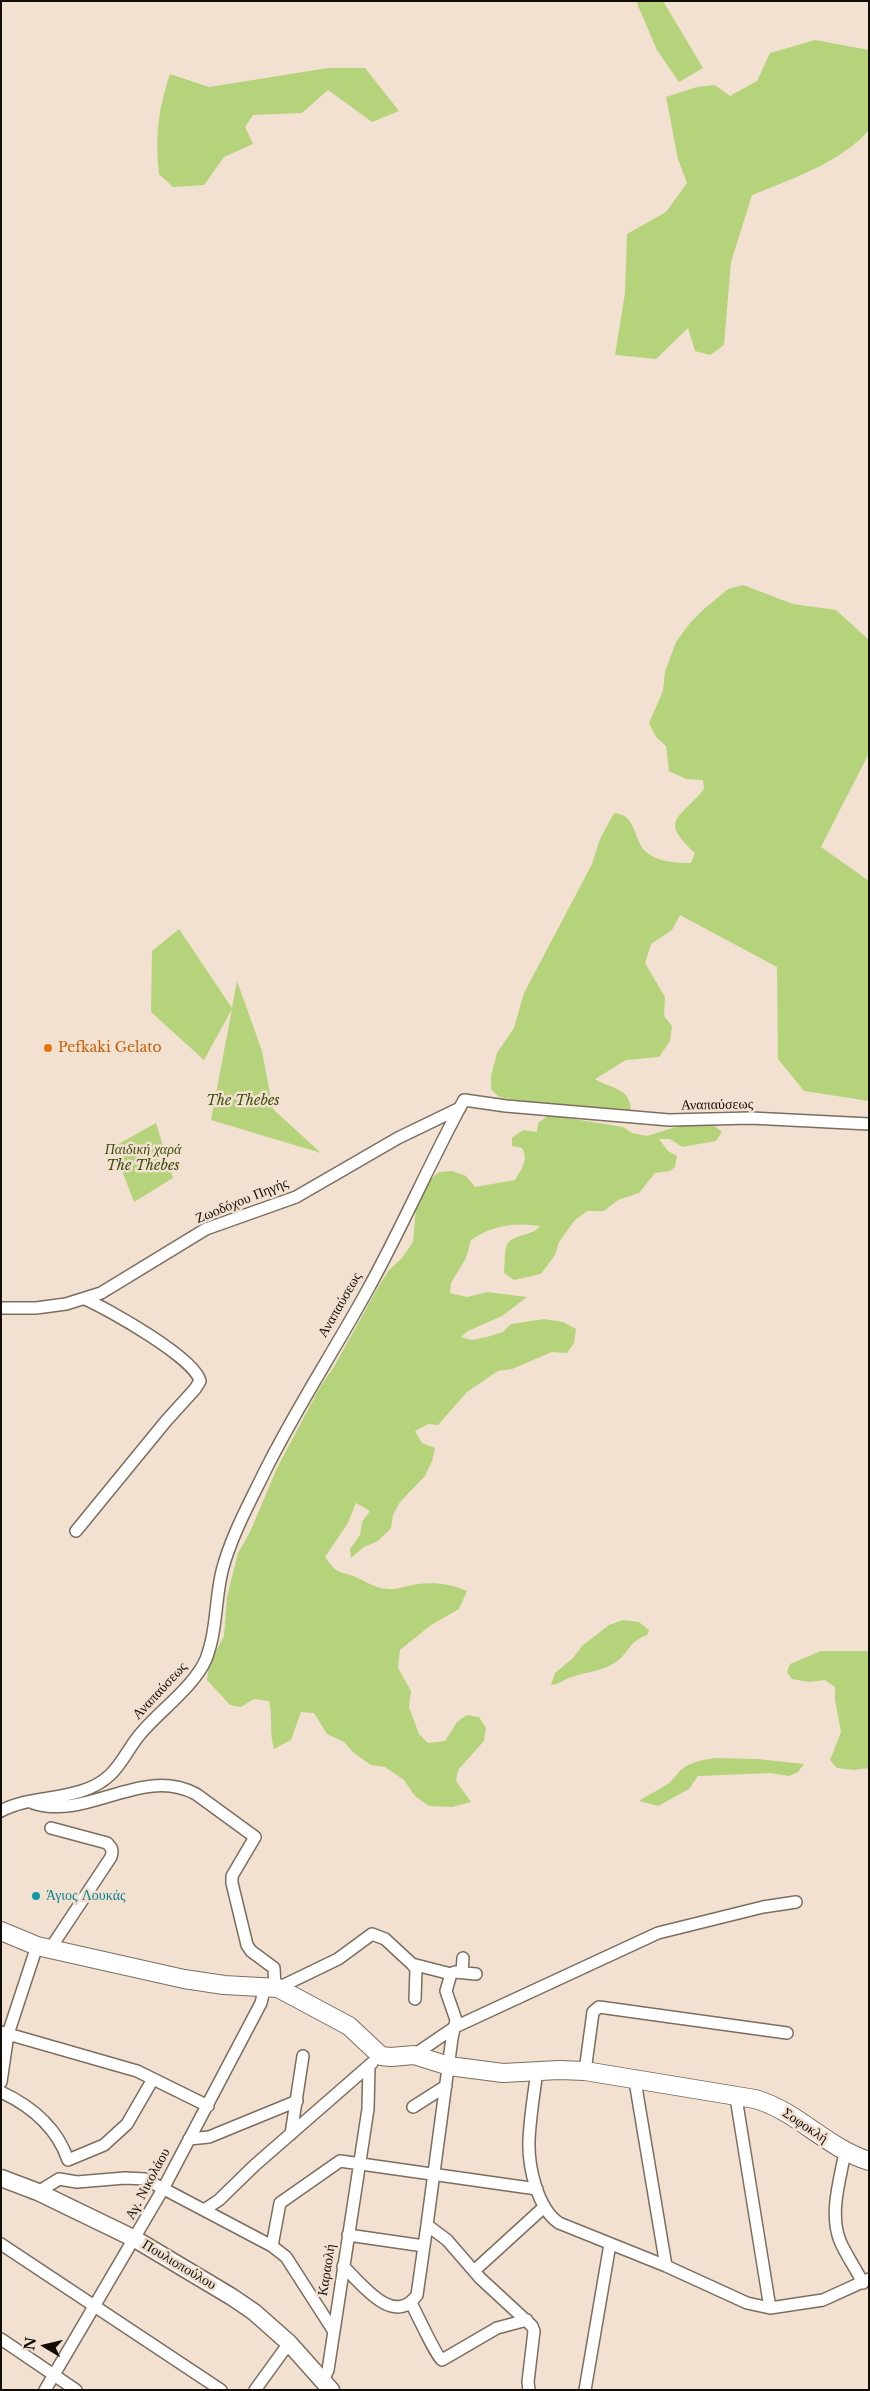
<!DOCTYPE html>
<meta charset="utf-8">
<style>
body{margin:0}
#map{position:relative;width:870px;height:2391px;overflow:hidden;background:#f2e1d0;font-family:"Libre Baskerville",serif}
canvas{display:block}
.frame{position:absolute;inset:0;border:2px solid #120d07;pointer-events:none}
.north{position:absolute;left:20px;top:2321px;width:50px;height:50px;-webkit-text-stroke:4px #f2e1d0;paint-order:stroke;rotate:279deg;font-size:14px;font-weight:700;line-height:20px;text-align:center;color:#120d07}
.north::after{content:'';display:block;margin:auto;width:18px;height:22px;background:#120d07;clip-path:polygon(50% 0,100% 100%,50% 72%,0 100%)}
</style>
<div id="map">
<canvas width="870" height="2391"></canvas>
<div class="frame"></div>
<div class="north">N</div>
</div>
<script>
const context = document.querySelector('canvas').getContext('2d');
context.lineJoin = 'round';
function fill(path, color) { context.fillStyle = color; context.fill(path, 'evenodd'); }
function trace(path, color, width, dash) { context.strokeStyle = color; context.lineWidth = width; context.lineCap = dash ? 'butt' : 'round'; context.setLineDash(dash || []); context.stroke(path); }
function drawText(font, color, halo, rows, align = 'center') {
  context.font = font + ' "Libre Baskerville",serif'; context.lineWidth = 5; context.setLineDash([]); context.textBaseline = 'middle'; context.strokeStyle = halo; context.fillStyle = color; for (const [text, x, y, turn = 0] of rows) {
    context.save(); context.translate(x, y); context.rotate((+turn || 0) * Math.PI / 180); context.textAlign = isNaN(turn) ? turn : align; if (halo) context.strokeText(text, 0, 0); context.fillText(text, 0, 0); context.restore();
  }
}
fill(new Path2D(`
 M636,1H663L703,68L679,82L657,50Z
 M815,40L869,50V130C842,162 789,180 752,195L731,262L724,345L710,355L695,351L688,328L656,359L615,355L625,293L627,234L666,212L687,183L678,159L666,97L697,87L715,85L730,96L757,81L770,53Z
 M328,68H365L399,111L372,122L328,90L302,113L253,115L245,127L253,144L224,157L204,185L173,187L159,174C155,136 158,110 170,74L209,87Z
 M743,585L793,604L836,610L869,640V753L821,847L869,881V1101L804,1091L778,1059L777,967L680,915L672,930L651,944L645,963L665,997L664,1016L672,1026L670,1041L659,1057L626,1060L595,1079C612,1090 629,1086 631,1110L532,1103L499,1097L491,1089V1076L497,1053L514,1028L524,993L592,864L600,839L614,813C636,814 633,838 645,851C657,862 675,863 691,863L695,853C658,819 680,819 704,789L703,780L686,779L669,771L666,746L656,737L649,723L663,691L665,672L676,642L690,623L704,609L728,589Z
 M179,929L232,1008L237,981L262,1051L273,1109L321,1153L211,1120L232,1009L204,1060L151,1012L152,951Z
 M549,1115L623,1127L632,1133L647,1136L679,1126L712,1124L722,1132L716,1141L682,1147L670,1139H659L668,1151L677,1156L675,1167L670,1171L655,1173L639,1193L618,1200L604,1211H587L574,1221L559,1242L555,1255L541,1274L514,1280L504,1273C505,1265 504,1252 507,1245C513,1233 530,1238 540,1226C514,1222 493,1225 471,1240L466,1258L451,1283L450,1293L467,1297L488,1292L527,1297L502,1316L468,1331L461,1337L472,1340L487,1337L503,1332L511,1324L544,1319L563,1322L576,1329L574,1343L567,1353L552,1352L512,1369L498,1371L467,1392L438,1425L428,1424L415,1431L422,1443L435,1448L432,1461L425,1476L400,1502L393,1515L391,1528L378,1541L364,1547L351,1558L350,1549L360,1535L362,1522L370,1511L356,1503L348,1523L325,1557C338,1575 337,1570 356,1577C367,1582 374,1588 388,1589C398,1590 408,1585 418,1584C434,1582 452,1584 467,1591L459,1609L431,1625L400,1650L398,1668L411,1691L409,1707L419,1734L428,1743L445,1741L457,1722L467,1715L479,1717L486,1728L484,1741L458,1770L456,1781L471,1802L452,1807L429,1806L415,1796L404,1780L385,1767L371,1765L354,1753L344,1742L327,1734L314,1713L301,1712L291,1740L274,1749C269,1732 273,1718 269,1701L254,1699L241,1707L230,1705L207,1680L209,1664L224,1636L227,1597L238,1553L250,1532L277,1468L320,1387L335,1365L377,1289L389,1270L402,1258L413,1242L416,1207L427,1183L439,1172L452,1171L466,1176L475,1187L515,1180C521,1170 529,1160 522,1148L512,1146V1138L523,1130L537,1132L538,1123Z
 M156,1123L173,1178L134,1202L113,1147Z
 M623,1620L639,1622L649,1630L647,1635C629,1641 629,1653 616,1662C603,1671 586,1672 572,1677C563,1679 561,1684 551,1685L555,1673L573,1658L582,1646L609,1625Z
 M821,1651H869V1768L854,1770L837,1768L830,1760L841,1732L835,1700V1687L825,1680L809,1682L792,1679L787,1672L790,1664Z
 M715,1758L758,1759L804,1764L798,1772L789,1776L771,1773L698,1776L689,1789L658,1806L639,1801C647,1795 655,1792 663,1787C671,1783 675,1776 681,1770C689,1762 704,1760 715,1758Z`), '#b5d37b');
const street = new Path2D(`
 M1,1308H36L66,1304L101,1293L206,1229L296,1197L398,1138L460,1108
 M76,1531L166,1421L195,1389L200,1381C195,1358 108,1309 85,1299
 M33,1803C88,1821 142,1765 196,1794L255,1837L232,1876V1883L247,1945L251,1951L274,1968L275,1988
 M1,1811C34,1793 80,1803 110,1775C123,1763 130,1745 142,1732C160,1711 196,1684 206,1659C217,1631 215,1600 222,1571C231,1536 250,1502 266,1469C297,1407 334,1351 367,1291C402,1228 430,1162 464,1100L506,1106L669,1120L751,1118L869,1124
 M50,1949L111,1857C113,1850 112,1848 107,1843L51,1828
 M412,1964L451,1974
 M462,1972L463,1958
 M476,1974L455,1972L451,1974L446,1991L456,2020L452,2038L427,2225L447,2240L480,2278L532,2326L534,2331L528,2382L529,2390
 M278,1988L338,1959L372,1934L385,1939L412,1964L416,1969L415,1999
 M1,2032L137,2071L208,2106
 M414,2055L455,2027L658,1933L763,1907L796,1902
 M537,2071C534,2093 530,2117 529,2140C528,2166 537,2208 559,2223L666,2266L747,2303L770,2308L823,2300L869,2279
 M585,2071L593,2012L599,2007L787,2033
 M635,2081L666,2266
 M1,2082L8,2034L37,1946
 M1,2092C31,2106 57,2128 68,2160L104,2145L127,2124L153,2079
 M738,2095L737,2104L770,2308
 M413,2107L446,2086
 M291,2134L303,2056
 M189,2139L209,2137L297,2101
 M845,2152C840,2180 829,2213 840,2241C846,2255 856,2269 863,2283
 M38,2192L59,2179L77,2182L125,2178L145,2179L272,2246L286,2257L333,2330
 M204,2210L219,2200L255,2165L372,2063
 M348,2235L424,2246
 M1,2244L221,2390
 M272,2246L280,2203L340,2161L537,2189
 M343,2266C361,2283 393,2328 417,2295L427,2225
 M475,2270L543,2208
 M411,2303C417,2314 436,2356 442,2360L497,2328L527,2320
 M1,2339L76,2390
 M323,2380L328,2370L368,2109L369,2066
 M45,2390L163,2189L261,2003L265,1986
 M255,2390L289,2343
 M585,2390L610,2244`);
const secondary = new Path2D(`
 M1,2178L38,2192L135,2239L232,2297L254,2312L289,2343L331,2390`);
const primary = new Path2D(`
 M1,1931L37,1946L184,1979L224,1985L278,1988L349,2026L381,2056L391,2057L414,2055L449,2066L503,2073L559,2070L585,2071L755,2099C797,2111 827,2148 869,2161`);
trace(street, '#7c6d5e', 14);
trace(secondary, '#7c6d5e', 19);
trace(primary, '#7c6d5e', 20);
trace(street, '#fff', 11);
trace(secondary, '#fff', 16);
trace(primary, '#fff', 18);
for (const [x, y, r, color] of [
 [48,1048,5,"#e8710a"],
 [36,1896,5,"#0f9aa8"]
]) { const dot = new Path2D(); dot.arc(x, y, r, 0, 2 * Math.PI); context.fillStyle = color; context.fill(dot); trace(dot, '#f2e1d0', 2); }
drawText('14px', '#c56008', '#f2e1d0', [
 ["Pefkaki Gelato",58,1048]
], 'left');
drawText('italic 14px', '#3b4e09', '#f2e1d0', [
 ["The Thebes",243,1101],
 ["Παιδική χαρά",143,1150],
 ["The Thebes",143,1166]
]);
drawText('14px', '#120d07', '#f2e1d0', [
 ["Αναπαύσεως",717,1105,-1],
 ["Ζωοδόχου Πηγής",242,1201,-22],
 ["Αναπαύσεως",340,1305,-60],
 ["Αναπαύσεως",160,1691,-47],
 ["Σοφοκλή",805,2126,34],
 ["Αγ. Νικολάου",148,2184,-62],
 ["Πουλιοπούλου",179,2265,31],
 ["Καραολή",327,2270,-81]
]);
drawText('14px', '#0d838f', '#f2e1d0', [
 ["Άγιος Λουκάς",46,1896]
], 'left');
</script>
